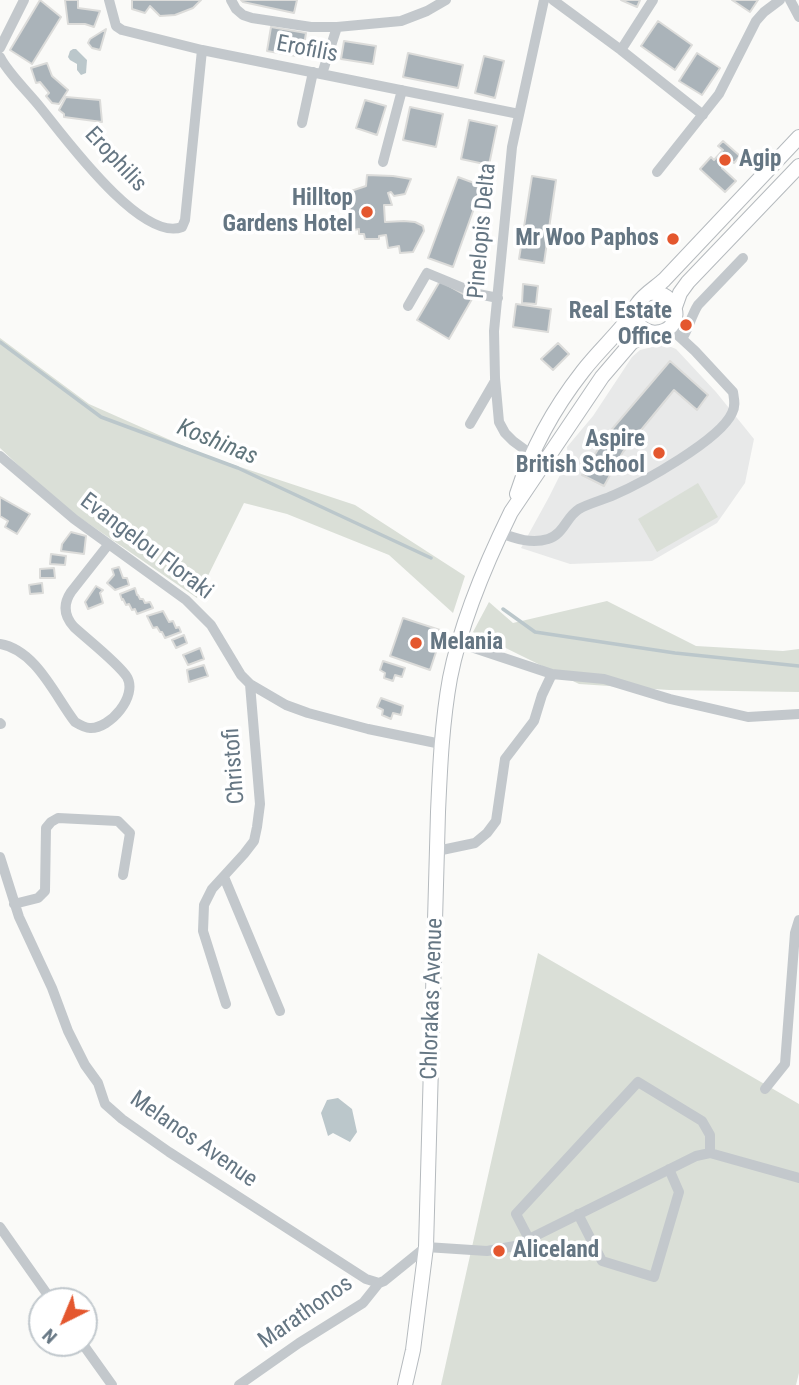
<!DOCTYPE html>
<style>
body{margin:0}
#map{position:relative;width:799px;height:1385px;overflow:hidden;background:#fafaf8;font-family:"Roboto Condensed",sans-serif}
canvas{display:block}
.north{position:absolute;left:28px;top:1287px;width:70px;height:70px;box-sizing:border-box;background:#fff;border:2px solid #c1c8cd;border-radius:50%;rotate:223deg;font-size:19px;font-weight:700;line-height:28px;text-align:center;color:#657683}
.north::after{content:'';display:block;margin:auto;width:24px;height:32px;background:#e4572e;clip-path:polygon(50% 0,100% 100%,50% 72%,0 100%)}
</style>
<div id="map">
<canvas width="799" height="1385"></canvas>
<div class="north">N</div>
</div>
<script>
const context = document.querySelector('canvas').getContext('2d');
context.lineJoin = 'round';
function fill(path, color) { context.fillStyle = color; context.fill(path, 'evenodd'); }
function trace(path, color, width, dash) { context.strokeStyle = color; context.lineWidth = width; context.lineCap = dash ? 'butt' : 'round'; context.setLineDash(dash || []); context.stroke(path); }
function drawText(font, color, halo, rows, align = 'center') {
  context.font = font + ' "Roboto Condensed",sans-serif'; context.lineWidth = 7; context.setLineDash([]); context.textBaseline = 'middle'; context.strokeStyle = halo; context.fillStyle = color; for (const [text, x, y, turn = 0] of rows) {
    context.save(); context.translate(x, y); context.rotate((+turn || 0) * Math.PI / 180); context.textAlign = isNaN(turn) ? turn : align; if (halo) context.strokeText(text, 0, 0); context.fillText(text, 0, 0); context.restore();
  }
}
fill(new Path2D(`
 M664,344L676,349L716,392L754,439L745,483L717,523L652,561L570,564L521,548L549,497L568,459L567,447L593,416L632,357L640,350Z`), '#e8e9e9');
fill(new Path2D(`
 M0,338L89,404L204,455L355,505L465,576L453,613L389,555L287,514L244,503L197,598L57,502L0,448Z
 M698,483L718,517L657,552L638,519Z
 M607,601L696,646L783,651L799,649V692L669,690L579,684L473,632L489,602L513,623Z
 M538,953L799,1104V1373L796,1385H441Z`), '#dadfd7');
fill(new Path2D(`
 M73,49H76L87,60L86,73L81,75L77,70V64L70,60L68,57L70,51Z
 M338,1098L352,1109L357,1132L350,1142L333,1133L328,1136L321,1113L327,1100Z`), '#bbc7cb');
trace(new Path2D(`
 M0,342L101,417L238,468L431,558
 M503,609L535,632L675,653L799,666`), '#bbc7cb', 3.5);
const building = new Path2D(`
 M40,0L61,17L32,64L10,50Z
 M65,0H78V8L100,11L94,27L85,24H68Z
 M132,0H201L193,8L175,15L160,16L150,6L145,13L132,9Z
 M241,0H297L294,13L243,2Z
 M621,0H640L637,7Z
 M732,0H758L750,12Z
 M658,21L692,45L675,70L641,46Z
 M271,27L306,33L302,57L267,51Z
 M106,29L100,50L92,48L88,43L90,39Z
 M344,41L376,46L373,64L341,59Z
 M408,53L463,65L458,88L403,77Z
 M697,53L720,68L702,95L679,81Z
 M484,56L504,61L495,98L475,93Z
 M47,63L52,76L68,90L59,104L52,103L46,96L49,93L40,82L36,83L31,68Z
 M66,97L100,100L102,122L64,117V114L59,110Z
 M365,100L386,106L377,135L356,128Z
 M410,107L443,114L436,147L403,140Z
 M469,120L497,126L489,165L461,159Z
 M723,141L740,156L734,163L730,159L722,168L736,181L725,192L700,169L711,157L714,160L723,150L718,146Z
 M367,175L393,176L411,179L405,194L394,196L391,192L388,193L392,205H384L385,222L404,221L415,222L423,226L424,231L413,252L400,253L399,246L388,248L386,235L379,236V239H365L364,234H359V229L349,231L347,218L350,216V208L354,202L353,195L351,191L366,186Z
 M532,176L556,180L544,263L519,259Z
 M458,177L482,186L453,267L428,258Z
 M440,281L472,299L449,339L417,320Z
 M523,284L538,286L536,304L522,303Z
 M516,304L551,309L548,332L513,327Z
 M558,343L569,354L553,370L541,359Z
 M670,361L708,395L697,410L674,390L623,452L604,486L582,475L607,435Z
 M0,497L30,514L17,534L5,527L8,521L0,516Z
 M71,532L86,536L84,554L61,551L62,544Z
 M51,554L66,556L65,565L50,564Z
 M119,567L123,578H127L129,585L115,590L107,583L114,575L112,569Z
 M54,568L55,578H40V569Z
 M42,583L43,593L30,594L29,585Z
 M96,586L103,590L100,593L103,603L88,609L85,602Z
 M135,588L137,595H138L140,599H143L145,603L150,602L153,608L137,614L135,609L132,610L129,604L126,605L123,599L122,600L120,594Z
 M163,611L169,622L173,621L176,628L179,627L181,632L165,638L162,632H160L157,627L153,628L147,616Z
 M403,618L443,631L430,670L390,656Z
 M184,635L187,643L176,648L172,640Z
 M200,648L204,659L188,665L183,655Z
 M383,661L405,668L402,677L395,675L393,681L384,678L385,673L380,670Z
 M204,665L208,676L189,682L187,670Z
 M381,698L403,706L401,715L393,713L391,719L382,715L383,710L377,707Z`);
fill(building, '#aab3b9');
trace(building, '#dcdcda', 2);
const major = new Path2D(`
 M649,293C677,289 686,327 660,332C652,334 645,331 640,326C622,306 652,291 664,280L799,137
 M675,307L680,293L688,282L799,166
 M517,494C531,450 554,408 583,371C599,350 620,332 635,310
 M405,1385L413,1350L426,1247L438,812C440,767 442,722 450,678C461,622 486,563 511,512L602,377L632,342L652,333`);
trace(major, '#b5babe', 16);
trace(new Path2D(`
 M109,0L116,26L122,30L202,50L519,114
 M231,0L236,9L243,15L252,18L311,27H337L401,21L427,11L446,0
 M553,0L621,50L703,115
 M790,0L799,17
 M0,48L24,0
 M621,50L653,0
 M0,57C8,73 28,92 40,107C63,135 141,243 182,227L185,220L202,50
 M322,74L337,27
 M302,123L313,72
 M383,162L402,90
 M657,172L719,94L756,21L764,12L780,0
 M408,306L427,273L478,294L498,298
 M682,339C689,328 691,316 698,305L743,258
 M470,424L495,381
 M532,455L513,441L505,433L499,422L495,378L494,331L512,147L544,0
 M0,456L74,519L186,600L211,625L241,675L250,684L286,705L308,713L368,729L441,744
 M501,533C516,539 532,544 548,539C564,534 566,517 579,509C590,503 603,500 614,495C642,483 720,440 732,413C736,406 734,399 733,392L695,351L669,327
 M459,643L552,674L604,679L670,699L748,717L799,714
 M0,644C36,650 55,696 75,722C80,725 85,728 90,728C110,729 138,696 127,677C119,664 87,639 74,627C64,616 63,604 71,592L108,545
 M0,723L1,724
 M437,851L475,843L487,833L496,821L505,759L534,721L542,695L552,674
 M0,857L19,917L52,988L68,1031L85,1065L98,1083L105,1104L122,1119L169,1152L366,1279L379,1283
 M224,877L280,1011
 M14,904L38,898L45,891L46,828L51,822L58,818L118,821L130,833L123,875
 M226,1004L203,931L204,905L212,889L244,854L254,841L257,827L260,804L250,684
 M765,1089L785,1064L795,933L799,920
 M578,1214L602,1261L654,1277L679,1192L669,1169
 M0,1227L52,1301
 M529,1239L516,1214L638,1082L702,1121L710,1135V1153
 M82,1343L112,1385
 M239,1385L299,1343L363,1303L379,1283L384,1281L426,1247L487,1251L515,1246L696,1156L710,1153L799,1178`), '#c3c8cc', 10);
trace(major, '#fff', 14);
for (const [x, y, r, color] of [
 [725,160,7,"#e4572e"],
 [367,212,7,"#e4572e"],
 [673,239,7,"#e4572e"],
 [686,325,7,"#e4572e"],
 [659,453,7,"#e4572e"],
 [416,643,7,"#e4572e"],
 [499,1251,7,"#e4572e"]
]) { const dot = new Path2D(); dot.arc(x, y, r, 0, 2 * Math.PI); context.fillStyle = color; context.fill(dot); trace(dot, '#fff', 2.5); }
drawText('23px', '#657683', '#fff', [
 ["Erofilis",307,50,11],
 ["Erophilis",115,160,47],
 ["Pinelopis Delta",483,231,-85],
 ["Evangelou Floraki",146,547,37],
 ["Christofi",235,766,-94],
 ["Chlorakas Avenue",433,999,-88],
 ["Melanos Avenue",193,1140,35],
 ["Marathonos",306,1313,-35]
]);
drawText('bold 23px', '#657683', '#fff', [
 ["Agip",739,160,"left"],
 ["Hilltop",353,199],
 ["Gardens Hotel",353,225],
 ["Mr Woo Paphos",659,239],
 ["Real Estate",672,312],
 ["Office",672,338],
 ["Aspire",645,440],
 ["British School",645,466],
 ["Melania",430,643,"left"],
 ["Aliceland",513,1251,"left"]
], 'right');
drawText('italic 24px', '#60757c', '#fff', [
 ["Koshinas",217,443,22]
]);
</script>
